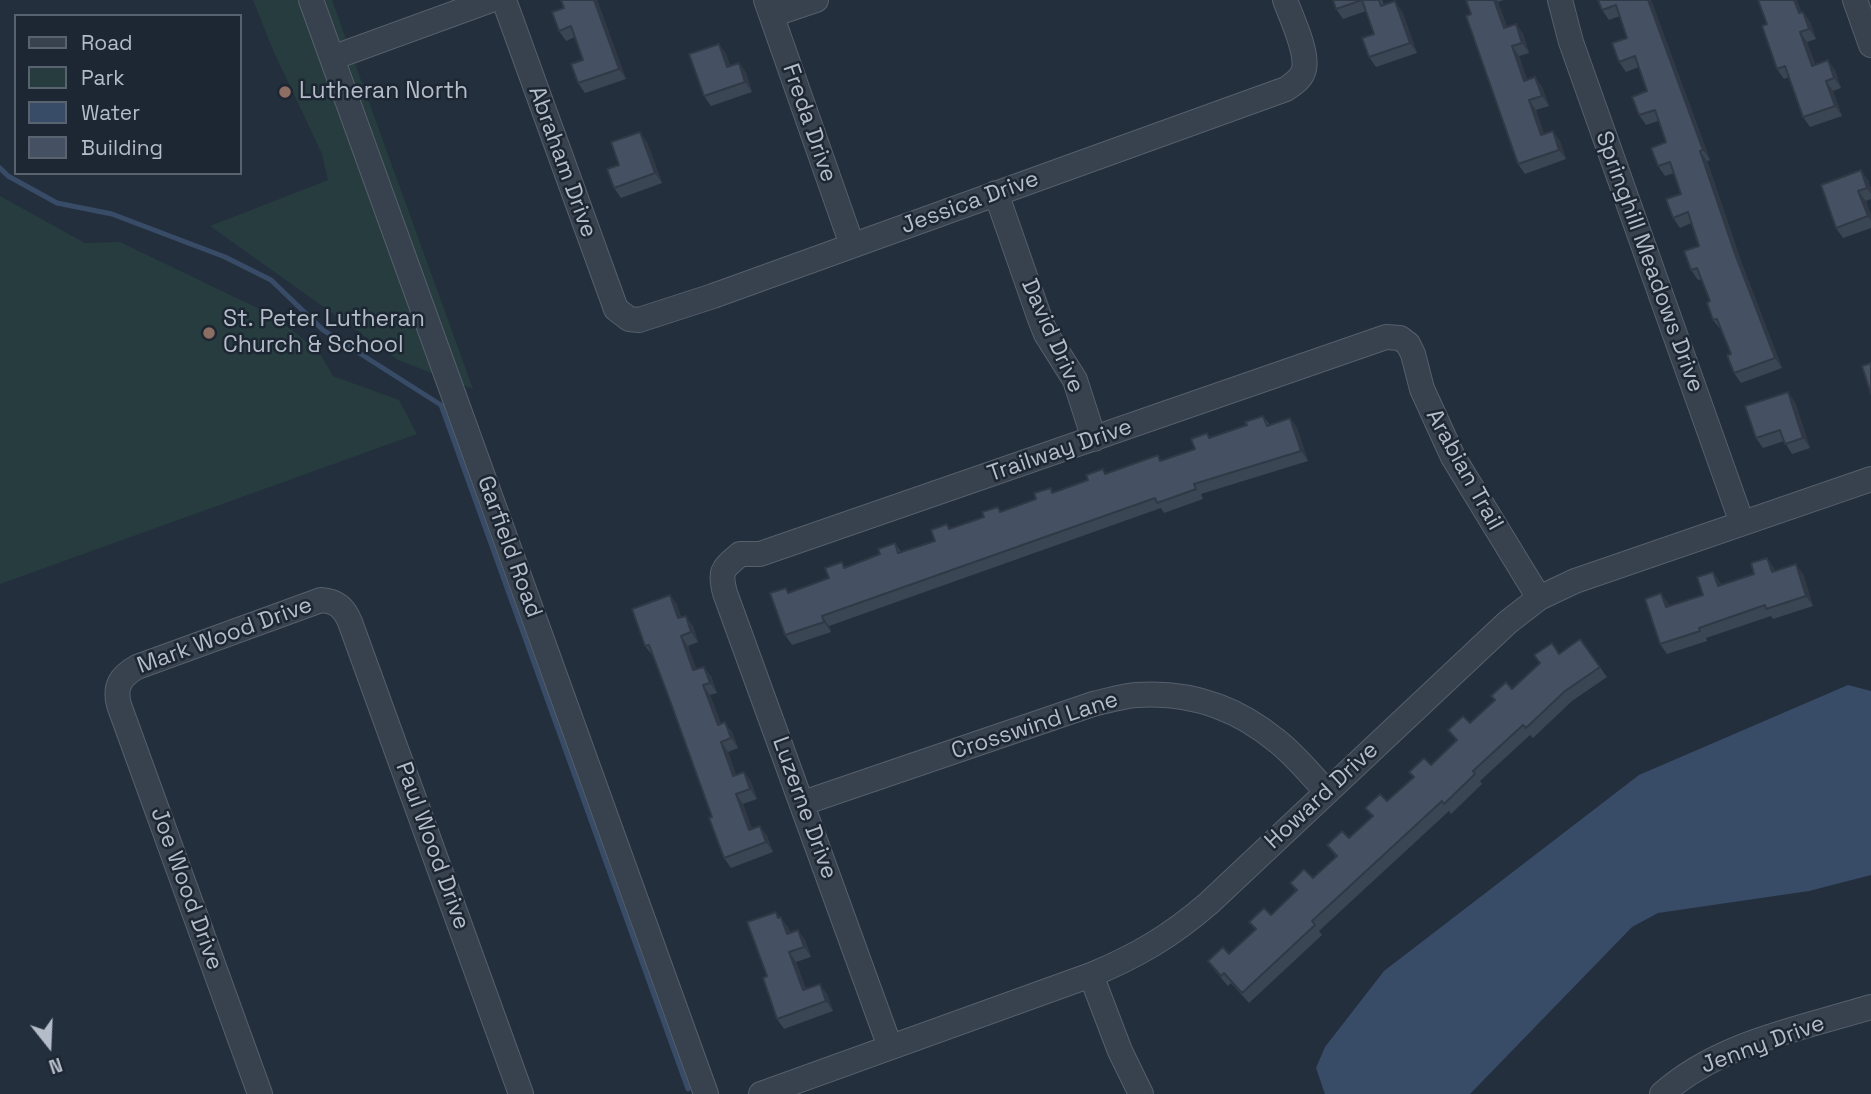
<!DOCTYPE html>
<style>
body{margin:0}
#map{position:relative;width:1871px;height:1094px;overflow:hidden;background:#242f3e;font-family:"Space Grotesk",sans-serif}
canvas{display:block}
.legend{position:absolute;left:14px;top:14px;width:228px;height:161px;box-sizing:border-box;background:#1d2633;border:2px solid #59626f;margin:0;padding:9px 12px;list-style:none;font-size:21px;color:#b4bcc9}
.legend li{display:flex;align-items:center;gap:14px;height:35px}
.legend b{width:35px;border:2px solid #59626f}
.north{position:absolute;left:14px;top:1010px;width:70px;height:70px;-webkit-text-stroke:5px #1d2633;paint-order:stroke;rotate:162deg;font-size:19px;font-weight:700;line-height:28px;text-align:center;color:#b4bcc9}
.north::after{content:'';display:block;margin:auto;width:24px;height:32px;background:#b4bcc9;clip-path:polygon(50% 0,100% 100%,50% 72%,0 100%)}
</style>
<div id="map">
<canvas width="1871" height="1094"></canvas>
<ul class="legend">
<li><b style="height:9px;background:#38414e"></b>Road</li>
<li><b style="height:19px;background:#263c3f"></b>Park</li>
<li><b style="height:19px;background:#394c67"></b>Water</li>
<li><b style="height:19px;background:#455162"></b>Building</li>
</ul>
<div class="north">N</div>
</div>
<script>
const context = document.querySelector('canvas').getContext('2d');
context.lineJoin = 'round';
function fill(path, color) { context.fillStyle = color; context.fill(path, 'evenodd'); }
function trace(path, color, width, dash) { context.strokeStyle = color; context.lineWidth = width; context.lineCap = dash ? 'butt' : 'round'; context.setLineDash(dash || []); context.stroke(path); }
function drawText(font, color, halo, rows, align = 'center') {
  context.font = font + ' "Space Grotesk",sans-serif'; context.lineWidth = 5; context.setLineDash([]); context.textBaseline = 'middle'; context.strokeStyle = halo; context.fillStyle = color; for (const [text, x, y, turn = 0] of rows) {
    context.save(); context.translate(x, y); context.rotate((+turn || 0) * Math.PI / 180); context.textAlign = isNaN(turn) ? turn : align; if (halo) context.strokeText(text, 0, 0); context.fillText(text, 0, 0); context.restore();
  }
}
fill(new Path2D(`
 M253,0H332L473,389L398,360L210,226L328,180L322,154L273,50Z
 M0,196L85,243L120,242L276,317L319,352L333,376L399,400L417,434L0,584Z`), '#263c3f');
fill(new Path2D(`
 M1848,685L1871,691V875L1809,891L1658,913L1632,927L1470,1094H1325L1316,1068L1325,1047L1384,971L1639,775Z`), '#394c67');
trace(new Path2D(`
 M0,168L8,176L57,203L112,214L225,257L271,280L323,330L441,405L688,1089`), '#394c67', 5);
const minor = new Path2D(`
 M311,0L706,1094
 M504,0L616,309L629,319L639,320L713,296L1286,89C1293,84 1302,79 1304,69C1308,51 1291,17 1285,0
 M766,0L852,245
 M1560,0L1571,42L1742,523
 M1855,0L1871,45
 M772,15L816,0
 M332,58L491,0
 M996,193L1040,319L1046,334L1075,380L1094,439
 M803,803L1093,704C1107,701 1122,696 1136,695C1190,691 1236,707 1277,741C1295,755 1311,775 1327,792
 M1091,975L1120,1051L1141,1094
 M890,1047L725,593C719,570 723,569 740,554H760L1386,337L1400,338L1408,344L1413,354L1422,389L1453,457L1539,598
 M260,1094L119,705C114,686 121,676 137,667L321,600C337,601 344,608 350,622L521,1094
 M761,1094L1091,975C1137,956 1171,936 1209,903L1508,622L1539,598L1575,581L1871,479
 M1662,1094C1719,1043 1799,1029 1871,1007`);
trace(minor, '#565f6c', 26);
trace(minor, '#38414e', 24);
fill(new Path2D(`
 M597,0L626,79L585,93L578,83L583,60L575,37L566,41L559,31Z
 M1333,0H1382L1384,5L1402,11L1417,53L1376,67L1369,57L1374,34L1366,11L1343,19L1336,9Z
 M1466,0H1504L1498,2L1507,27L1516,24L1523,34L1529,53L1519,56L1527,80L1535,77L1542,87L1549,106L1536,110L1544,134L1560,141L1566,159L1525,174L1518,164Z
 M1598,0H1651L1710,160L1707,161L1742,264L1782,368L1741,383L1734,373L1731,354L1721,330L1713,320L1710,301L1702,279L1698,280L1691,270L1699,246L1691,223L1680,228L1673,218L1681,194L1674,173L1665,176L1658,166L1666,142L1658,121L1646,125L1639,115L1647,91L1639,67L1626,72L1619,62L1627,38L1620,16L1609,20L1602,10Z
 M1803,12L1810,22L1816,39L1807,42L1815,64L1835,70L1841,88L1833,91L1842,116L1810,127L1803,117L1789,77L1784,79L1777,69L1767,24Z
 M726,54L730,66L739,63L746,73L752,92L711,106L704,96Z
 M647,142L662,183L621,198L614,188L619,165Z
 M1868,180L1871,189V199L1866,201L1871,216V228L1843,238L1836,228L1821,185Z
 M1795,402L1810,448L1792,454L1784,441L1763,448L1756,438Z
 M1263,416L1270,425L1290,418L1297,428L1308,461L1201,494L1203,499L1164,513L1161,508L829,626L831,632L792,645L785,635L790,593L829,578L845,567L880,554L895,543L901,552L935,541L950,529L1106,474L1158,455L1161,460L1195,449L1211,438L1247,425Z
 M1767,558L1775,571L1803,574L1813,606L1773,619L1771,616L1706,638L1707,641L1667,654L1660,644L1668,603L1669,606L1703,595L1720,582L1721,585L1754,574Z
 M670,595L677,605L681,617L693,626L698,642L688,646L696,669L711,676L717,693L710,695L721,724L732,732L738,748L728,752L736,775L744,772L751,782L757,799L743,804L752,829L767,836L773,852L731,868L724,858L712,817L669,698L653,656L645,646Z
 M1580,639L1607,677L1572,701L1533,738L1530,735L1480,781L1482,784L1451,814L1449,811L1319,931L1322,935L1249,1003L1231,983L1228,986L1215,971L1208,961L1229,954L1255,930L1249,922L1271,915L1296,891L1290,883L1313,878L1336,857L1327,845L1349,838L1372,817L1365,808L1387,801L1413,777L1409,772L1431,765L1456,741L1448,730L1470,723L1494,700L1491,696L1512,689Z
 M780,918L788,927L790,933L805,940L811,957L796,962L806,989L827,994L833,1011L784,1029L777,1019L767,976Z`), '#3b4654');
fill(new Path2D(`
 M594,0H597L626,79L619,69Z
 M1494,0H1497L1498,2L1511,38L1504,28Z
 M1648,0H1651L1710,160L1703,150Z
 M1794,0H1797L1806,23L1799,13Z
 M1395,1L1402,11L1417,53L1410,43Z
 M1803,12L1810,22L1816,39L1809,29Z
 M1516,24L1523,34L1529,53L1522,43Z
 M1800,32L1807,42L1819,76L1812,66Z
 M719,44L726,54L734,77L727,67Z
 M1512,46L1519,56L1531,91L1524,81Z
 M1828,60L1835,70L1841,88L1834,78Z
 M739,63L746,73L752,92L745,82Z
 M1535,77L1542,87L1549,106L1542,96Z
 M1826,81L1833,91L1842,116L1835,106Z
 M1529,100L1536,110L1548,145L1541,135Z
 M1553,131L1560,141L1566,159L1559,150Z
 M640,132L647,142L662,183L655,173Z
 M1700,151L1707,161L1742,264L1782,368L1775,358L1735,254Z
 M1861,170L1868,180L1871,189V194L1867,188Z
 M1858,191L1866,201L1871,216V221L1868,216Z
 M1788,392L1795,402L1810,448L1803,438Z
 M1290,418L1297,428L1308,461L1301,451Z
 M1767,558L1774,568L1779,582L1772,572Z
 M1796,564L1803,574L1813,606L1806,596Z
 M1713,572L1720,582L1725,596L1718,586Z
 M1661,593L1668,603L1673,617L1666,607Z
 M670,595L677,605L685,628L678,618Z
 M686,616L693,626L698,642L691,632Z
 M822,616L829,626L831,632L824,622Z
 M681,636L688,646L700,680L693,670Z
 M704,667L711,676L717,693L710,683Z
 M703,685L710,695L725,735L718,725Z
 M725,722L732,732L738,748L731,738Z
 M721,742L728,752L740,786L733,776Z
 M744,772L751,782L757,799L750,789Z
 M736,794L743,804L756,840L749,830Z
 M760,826L767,836L773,852L766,842Z
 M776,912L788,927L794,944L787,934Z
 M798,930L805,940L811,957L804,947Z
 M789,952L796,962L810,1000L803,990Z
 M820,984L827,994L833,1011L826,1001Z`), '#303945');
const building = new Path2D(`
 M561,0H594L619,69L578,83L571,64L583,60L571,26L559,31L552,12L564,8Z
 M1333,0H1379L1381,6L1395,1L1410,43L1369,57L1362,38L1374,34L1362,0L1336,9Z
 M1466,0H1494L1504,28L1516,24L1522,43L1512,46L1524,81L1535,77L1542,96L1529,100L1541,135L1553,131L1559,150L1518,164L1466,16L1471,14Z
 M1598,0H1648L1703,150L1700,151L1735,254L1775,358L1734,373L1727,355L1731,354L1717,319L1713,320L1707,303L1710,301L1697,268L1691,270L1684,251L1699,246L1688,212L1673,218L1666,199L1681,194L1670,162L1658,166L1651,148L1666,142L1655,110L1639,115L1632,97L1647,91L1635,56L1619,62L1612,43L1627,38L1616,5L1602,10Z
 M1758,0H1794L1799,13L1803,12L1809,29L1800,32L1812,66L1828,60L1834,78L1826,81L1835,106L1803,117L1785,66L1777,69L1762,26L1767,24Z
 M719,44L727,67L739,63L745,82L704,96L689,54Z
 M640,132L655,173L614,188L607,169L619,165L611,142Z
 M1861,170L1867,188L1858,191L1868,216L1836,228L1821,185Z
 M1871,363V394L1862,366Z
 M1788,392L1803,438L1785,444L1780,430L1756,438L1745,406Z
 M1263,416L1267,426L1290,418L1301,451L1194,484L1196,489L1157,503L1155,498L822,616L824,622L785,635L770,593L786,588L788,593L829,578L825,568L842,562L844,568L880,554L878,549L895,543L898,553L935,541L931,530L947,524L949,529L984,517L982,512L998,507L1000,512L1036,499L1034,493L1051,488L1052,493L1088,480L1086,475L1103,469L1105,474L1158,455L1160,461L1195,449L1191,439L1207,433L1209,438L1247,425L1245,422Z
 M1767,558L1772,572L1796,564L1806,596L1766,609L1765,605L1699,628L1700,631L1660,644L1645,599L1661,593L1666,607L1703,595L1697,577L1713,572L1718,586L1754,574L1751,563Z
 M670,595L678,618L686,616L691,632L681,636L693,670L704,667L710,683L703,685L718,725L725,722L731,738L721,742L733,776L744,772L750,789L736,794L749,830L760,826L766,842L724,858L709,818L712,817L669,698L649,645L645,646L632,609Z
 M1580,639L1600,667L1565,691L1526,728L1523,725L1473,771L1475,774L1444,804L1442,801L1312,921L1315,925L1242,993L1224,973L1221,976L1208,961L1223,947L1229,954L1256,929L1249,922L1264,908L1271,915L1297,890L1290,883L1304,869L1313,878L1337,856L1327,845L1342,831L1349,838L1373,816L1365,808L1380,794L1387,801L1414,777L1409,772L1424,758L1431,765L1457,740L1448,730L1463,716L1470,723L1495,700L1491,696L1506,682L1512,689L1540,663L1534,655L1552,643L1559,654Z
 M776,912L778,918L781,917L787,934L798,930L804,947L789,952L803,990L820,984L826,1001L777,1019L763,978L767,976L747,922Z`);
fill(building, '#455162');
trace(building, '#303945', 2);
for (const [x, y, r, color] of [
 [285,92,7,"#8d6e63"],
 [209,333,7,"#8d6e63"]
]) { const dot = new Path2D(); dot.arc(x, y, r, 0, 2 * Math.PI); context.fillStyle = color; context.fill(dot); trace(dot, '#1d2633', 2.5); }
drawText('23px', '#b4bcc9', '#1d2633', [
 ["Lutheran North",299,92],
 ["St. Peter Lutheran",223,320],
 ["Church & School",223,346]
], 'left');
drawText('23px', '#b4bcc9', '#1d2633', [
 ["Freda Drive",809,123,71],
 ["Abraham Drive",562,162,70],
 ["Jessica Drive",970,203,-20],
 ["Springhill Meadows Drive",1649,262,70],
 ["David Drive",1052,336,66],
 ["Trailway Drive",1060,451,-19],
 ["Arabian Trail",1464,470,61],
 ["Garfield Road",509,547,70],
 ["Mark Wood Drive",225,636,-20],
 ["Crosswind Lane",1035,726,-18],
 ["Howard Drive",1322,796,-43],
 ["Luzerne Drive",804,808,70],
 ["Paul Wood Drive",432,846,70],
 ["Joe Wood Drive",186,889,70],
 ["Jenny Drive",1763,1045,-20]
]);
</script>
